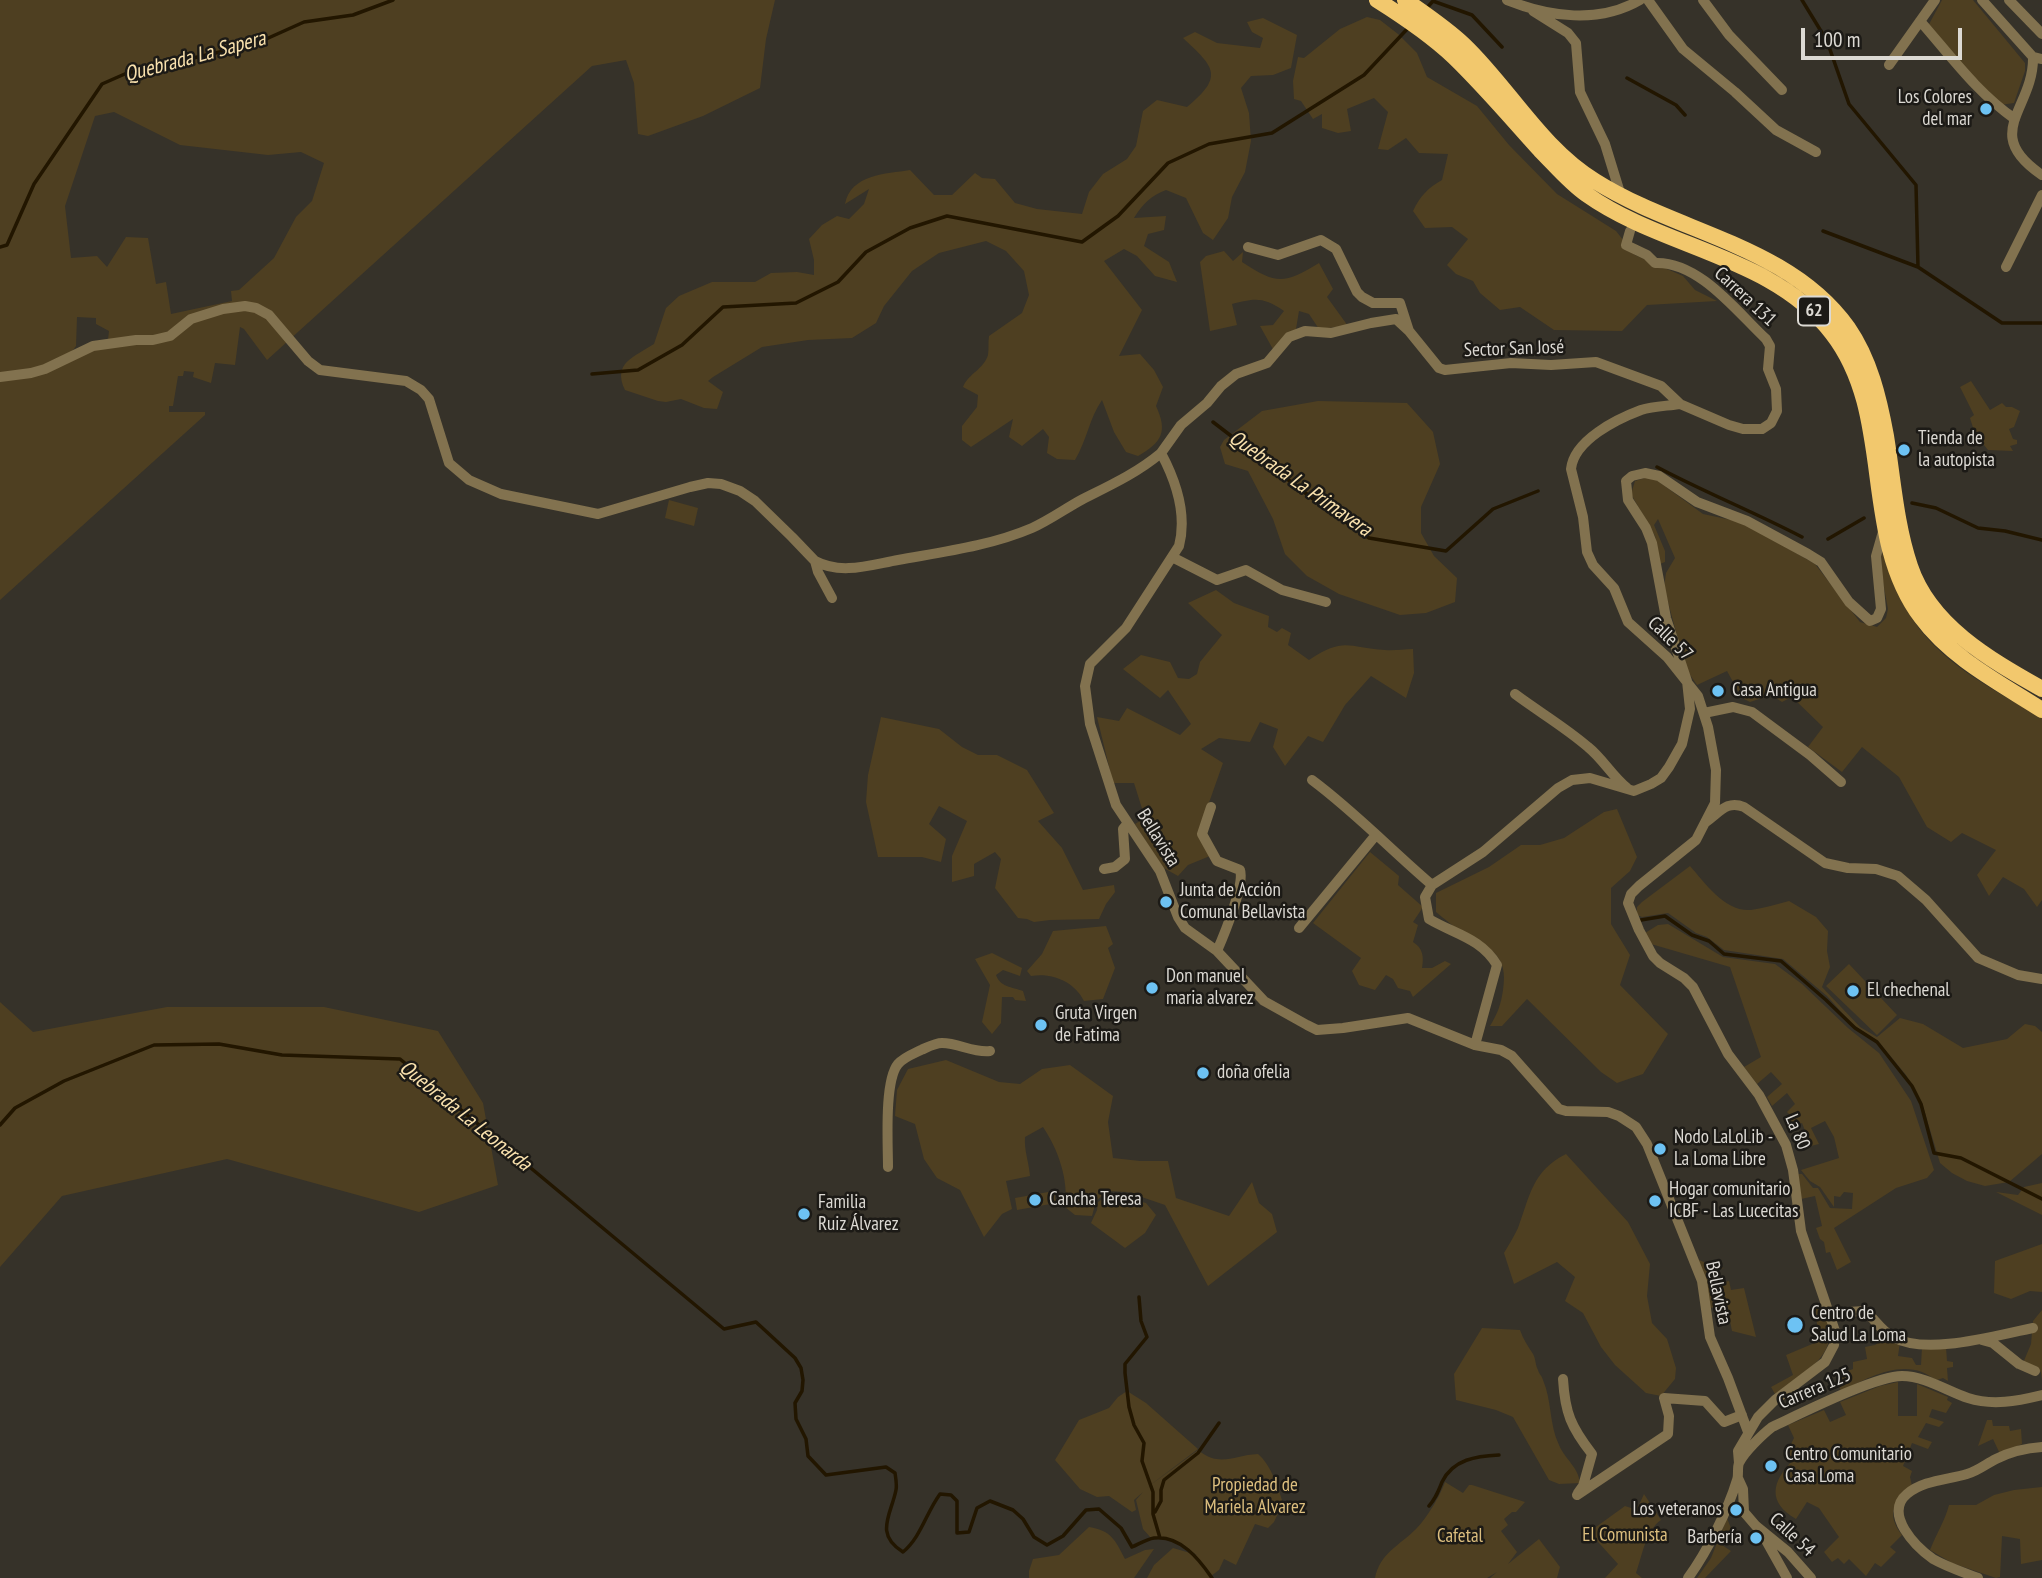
<!DOCTYPE html>
<meta charset="utf-8">
<style>
body{margin:0}
#map{position:relative;width:2042px;height:1578px;overflow:hidden;background:#363229;font-family:"PT Sans Narrow",sans-serif}
canvas{display:block}
.scale{position:absolute;left:1801px;top:28px;width:161px;height:32px;box-sizing:border-box;border:4px solid #dcd9d3;border-top:0;padding-left:9px;font-size:21px;line-height:24px;white-space:nowrap;color:#dcd9d3;-webkit-text-stroke:5px #1c1a16;paint-order:stroke}
</style>
<div id="map">
<canvas width="2042" height="1578"></canvas>
<div class="scale">100 m</div>
</div>
<script>
const context = document.querySelector('canvas').getContext('2d');
context.lineJoin = 'round';
function fill(path, color) { context.fillStyle = color; context.fill(path, 'evenodd'); }
function trace(path, color, width, dash) { context.strokeStyle = color; context.lineWidth = width; context.lineCap = dash ? 'butt' : 'round'; context.setLineDash(dash || []); context.stroke(path); }
function drawText(font, color, halo, rows, align = 'center') {
  context.font = font + ' "PT Sans Narrow",sans-serif'; context.lineWidth = 5; context.setLineDash([]); context.textBaseline = 'middle'; context.strokeStyle = halo; context.fillStyle = color; for (const [text, x, y, turn = 0] of rows) {
    context.save(); context.translate(x, y); context.rotate((+turn || 0) * Math.PI / 180); context.textAlign = isNaN(turn) ? turn : align; if (halo) context.strokeText(text, 0, 0); context.fillText(text, 0, 0); context.restore();
  }
}
fill(new Path2D(`
 M0,0H775L766,39L760,88L703,116L648,136L638,134L634,83L626,60L592,66L267,360L244,329L240,327L235,365L215,363L211,383L193,377L194,372L184,371L183,376H178L173,406H169V412H205V415L0,600ZM114,112L180,145L268,155L301,152L324,163L312,201L296,217L274,258L239,290L231,291L232,301L171,314L166,282L156,284L148,238L126,237L107,267L97,256L71,258L65,206L95,116ZM77,317L96,318V324L109,331L108,340L71,353L76,346Z
 M1942,0H1973L2025,63V71L2014,103L2000,105L1927,28Z
 M1367,17L1380,20L1398,34L1417,53L1427,77L1477,106L1509,145L1557,194L1616,231L1635,255L1683,276L1695,290L1717,301L1647,305L1622,331L1554,330L1520,307L1500,310L1480,293L1473,281L1456,274L1447,265L1468,239L1452,227L1425,228L1413,211C1420,196 1428,188 1442,180L1448,154L1419,153L1406,138L1388,150L1378,149L1388,112L1374,98L1347,109L1351,131L1338,133L1322,128V114L1313,119L1301,101L1294,99L1293,81L1298,57L1304,58L1340,29Z
 M1263,18L1297,35L1291,68L1273,75L1251,76L1241,88L1249,113L1251,141L1245,172L1232,197L1228,218L1213,240L1203,233L1186,198L1166,190C1151,196 1143,203 1134,218L1166,216L1164,230L1148,234L1144,246L1169,262L1177,282L1155,276L1137,256L1124,249L1104,261L1142,310L1119,356L1140,354L1154,370L1163,387L1156,406C1168,432 1162,442 1138,456L1126,452L1114,432L1102,400C1089,419 1087,440 1075,460L1057,459L1047,453L1049,437L1043,429L1022,446L1009,437L1013,419L971,447L962,440V426L977,407L978,395L963,387C968,374 984,369 988,355C989,349 988,342 989,336L1022,313L1029,295L1024,271L1006,251L986,241L939,253L912,271L884,306L876,323L852,338L808,340L762,347L713,377L708,381L723,392L717,409L704,408L681,399L666,402L658,401L625,390C612,363 634,357 654,344L666,308L679,296L712,282H755L771,273L797,272L814,275V260L809,239L822,225L837,216L849,219L864,204L869,189L845,204C851,174 886,174 910,170L934,195H952L975,173L982,178L995,179L1015,203L1037,209L1082,214L1089,192L1103,174L1127,159L1136,146L1143,111L1157,100L1187,107C1225,76 1214,67 1183,38L1195,32L1217,43L1260,48L1263,38L1252,32L1247,22Z
 M1224,251L1233,261L1243,252L1242,262C1277,285 1284,284 1319,263L1333,289L1327,297L1348,326L1319,329L1309,314L1299,311L1296,329L1274,351L1260,326L1273,325L1284,311C1263,297 1256,298 1232,304L1237,325L1210,331L1200,262L1206,256Z
 M1971,381L1990,410L2002,403L2006,407H2012L2020,411L2014,427L2009,429L2013,439L2017,440V444L2010,446L2013,451L1988,450L1975,434L1970,418L1974,415L1960,387Z
 M1318,401L1407,403L1433,432L1440,464L1421,507V533L1434,556L1457,578L1455,602L1426,613L1400,615L1339,594L1307,576L1285,554L1273,519L1248,471L1225,464L1220,447L1224,440L1262,411Z
 M1651,476L1703,514L1736,521L1762,533L1815,564L1860,622L1877,627L1886,618L1888,609L1882,577L1881,550C1889,570 1896,591 1907,610C1936,662 1993,689 2042,718V900L2037,907L2024,889L2003,877L1989,896L1977,875L1996,850L1962,833L1951,842L1927,827L1899,777L1862,747L1842,772L1808,747L1823,727L1792,697L1782,702L1771,695L1750,702L1744,699L1741,691H1738L1727,671L1697,685L1686,669L1664,587L1666,573L1675,558L1658,519L1654,525L1665,551V562L1660,564L1655,536L1631,494L1635,481Z
 M669,500L698,508L694,526L665,518Z
 M1216,590L1234,603L1269,616L1268,627L1277,632L1282,628L1291,633L1288,645L1309,660C1345,636 1348,648 1385,650C1394,651 1404,649 1413,649L1414,673L1406,698L1371,676L1345,705L1323,742L1308,736L1285,766L1273,747L1278,729L1260,722L1250,742L1219,738L1201,749L1223,763L1205,814L1210,856L1188,865L1178,876L1162,867L1135,824L1145,818L1134,783H1113L1097,717L1119,721L1127,708L1180,735L1191,724L1168,690L1160,698L1123,669L1141,655L1170,662L1178,678L1189,679L1197,674L1200,662L1222,635L1188,603Z
 M881,717L939,729L962,747L978,755H997L1027,770L1054,813L1038,821L1062,848L1083,890L1114,885L1115,892L1106,904L1099,919L1050,920L1034,922L1027,919L1018,918L995,888L1001,859L995,852L974,864V876L952,882V856L967,821L939,806L929,824L946,839L941,862L922,857H878L866,802L868,775Z
 M1617,809L1637,857L1630,871L1611,888V924L1630,955L1620,985L1668,1034L1643,1074L1617,1083L1601,1072L1527,999L1502,1026H1490C1498,1013 1501,1004 1503,990C1509,954 1489,948 1463,932C1453,927 1445,919 1436,912V893L1489,867L1521,845H1540L1564,838L1604,812Z
 M1370,852L1399,876L1398,885L1423,907L1413,922L1418,925L1413,942C1423,948 1424,957 1422,968H1432L1445,961L1451,964L1413,997L1410,991L1398,988L1393,979L1386,975L1375,990L1359,985L1352,971L1361,958L1313,923Z
 M1690,866C1705,883 1725,912 1751,910C1764,908 1777,904 1789,901L1816,917L1828,931L1827,951L1830,967L1822,987L1860,1027L1877,1037L1900,1018L1923,1024L1963,1048L2007,1039L2025,1024L2035,1026L2042,1032V1154L2009,1182L1985,1186L1967,1181L1952,1173L1940,1163L1922,1103L1906,1075L1878,1041L1852,1024L1827,996L1783,959L1724,950L1707,937L1696,933L1668,913L1642,917L1637,915V907L1642,902Z
 M1668,924L1723,957L1775,964L1802,984L1848,1028L1879,1053L1911,1101L1934,1170L1927,1178L1896,1188L1834,1228L1851,1262L1837,1270L1830,1252L1826,1253L1824,1242L1820,1239L1816,1228L1822,1226L1815,1196L1801,1199L1798,1174H1802L1813,1188H1818L1830,1208L1852,1209L1853,1193L1844,1192L1840,1197L1834,1196V1207L1820,1187L1810,1181L1801,1170L1839,1158L1834,1137L1825,1121L1811,1128L1819,1144L1811,1146L1802,1123L1793,1127L1790,1121L1793,1118L1787,1112L1795,1104L1787,1093L1772,1106L1767,1097L1782,1084L1771,1072L1757,1084L1744,1067L1761,1057L1730,967L1651,944L1645,933L1658,925Z
 M1106,926L1113,944L1108,948L1115,968L1103,999L1084,1001C1075,982 1052,972 1031,976L1027,971L1042,954L1053,931Z
 M992,953L1022,968L1020,976L1003,970L996,975C1000,987 1012,987 1023,991L1026,1001L1015,1000L1013,997H1002L1001,1023L992,1034L982,1022L990,985L975,959Z
 M1849,964L1897,1015L1877,1035L1826,986Z
 M0,1002L33,1032L167,1007H324L438,1031L483,1103L498,1185L419,1212L227,1159L62,1196L0,1267Z
 M946,1060L999,1082L1020,1084L1042,1069L1070,1065L1113,1096L1108,1122L1113,1158L1140,1161H1168L1176,1198L1229,1216L1252,1182L1259,1203L1272,1214L1277,1232L1208,1286L1165,1205L1127,1192L1108,1191L1096,1201L1092,1216L1075,1215L1065,1207C1069,1180 1058,1149 1043,1127L1025,1137C1024,1151 1029,1162 1030,1176L1006,1181L1012,1209L1002,1214L984,1237L960,1190L937,1178L924,1159L915,1124L895,1116L897,1090L908,1069Z
 M1566,1154L1628,1222L1650,1264L1647,1296L1652,1323L1667,1339L1676,1368L1675,1379L1661,1396L1646,1393L1615,1365L1601,1347L1583,1313L1565,1301L1575,1277L1557,1262L1514,1284L1504,1253C1509,1245 1514,1236 1518,1228C1530,1196 1532,1171 1566,1154Z
 M2042,1183V1215L1996,1192L2018,1195L2024,1187Z
 M1054,1191L1056,1203L1017,1210L1015,1198Z
 M1110,1194L1146,1203L1156,1215L1145,1233L1125,1248L1091,1223L1097,1210L1098,1202Z
 M2042,1244V1292L2030,1291L2011,1299L1994,1293L1995,1261Z
 M1697,1259L1715,1267L1725,1268L1717,1269L1714,1273H1718L1721,1283L1729,1281L1731,1290L1744,1288L1756,1337L1732,1331L1727,1306L1709,1308Z
 M1813,1306L1824,1311C1845,1354 1804,1372 1775,1394L1771,1387L1793,1375L1786,1355L1817,1342L1813,1331L1818,1328Z
 M2042,1310V1380L2041,1372L2023,1363L2031,1344L2033,1321Z
 M1482,1328L1520,1330C1523,1339 1528,1346 1533,1354C1536,1359 1535,1365 1538,1370C1540,1376 1541,1374 1543,1380C1552,1401 1549,1424 1559,1445C1566,1461 1578,1466 1580,1483L1559,1484L1549,1480L1513,1417L1496,1410L1456,1400L1454,1374Z
 M1887,1337L1900,1342L1898,1356L1912,1358L1916,1365H1921L1922,1347H1946L1947,1361L1953,1362V1367L1947,1368L1948,1381L1943,1378L1937,1380C1932,1378 1927,1374 1922,1372C1894,1362 1865,1380 1841,1391L1836,1380L1845,1376V1372L1853,1369V1362L1867,1359L1865,1347L1875,1345Z
 M1898,1382V1416H1917V1384L1948,1397L1947,1400L1952,1403L1946,1413L1932,1409L1929,1417L1944,1422L1939,1427L1926,1423L1918,1437L1932,1442L1928,1449L1912,1443L1903,1466L1912,1471L1910,1477L1912,1486C1895,1501 1885,1513 1902,1535L1890,1547L1896,1552L1881,1567L1875,1563L1866,1576L1849,1559L1844,1564L1838,1558L1832,1562L1824,1552L1839,1537L1819,1508L1807,1502L1796,1519C1767,1502 1772,1482 1792,1461L1788,1450L1794,1438L1788,1425L1824,1410L1830,1422L1846,1415L1840,1402L1880,1386Z
 M1127,1391L1146,1403L1198,1449L1145,1489L1198,1450C1220,1468 1234,1455 1258,1454C1271,1465 1278,1487 1283,1503L1274,1522L1268,1528L1255,1524L1236,1565L1224,1559L1219,1570L1211,1576L1207,1571L1211,1578H1147L1154,1565L1173,1548L1197,1555L1169,1538H1151L1143,1529L1136,1500L1143,1492L1134,1500L1136,1510L1132,1512L1109,1496L1097,1497L1080,1489L1055,1460L1079,1420L1109,1408L1118,1397Z
 M1987,1420H1992L1993,1426H2009L2010,1431L2021,1429L2022,1444L2000,1454L1993,1439L1978,1446Z
 M1445,1482L1463,1493L1469,1485H1472L1525,1502L1516,1512H1512L1504,1519L1508,1525L1501,1531L1517,1552L1508,1564L1539,1539L1560,1567L1557,1578H1490L1497,1572L1487,1578H1375C1380,1553 1399,1546 1416,1529C1427,1518 1440,1496 1445,1482Z
 M2042,1487V1560L2021,1564L2020,1539L2002,1536L2000,1577L1996,1578L1952,1563L1930,1550C1936,1534 1945,1521 1949,1505H1976L1994,1495L2014,1490Z
 M1644,1494L1661,1520C1646,1530 1642,1556 1636,1573L1642,1578H1605L1618,1564L1589,1532L1625,1506L1631,1508L1639,1505Z
 M1727,1518L1732,1531L1722,1545L1731,1551L1705,1578H1697L1711,1558Z
 M1089,1527C1112,1531 1115,1540 1125,1559L1145,1550L1154,1549L1134,1578H1029V1571L1033,1559L1059,1555Z`), '#4e3f21');
trace(new Path2D(`
 M1802,0L1827,41L1849,104L1916,185L1918,267L2002,323H2042
 M1425,10L1433,1L1472,15L1502,47
 M1627,78L1676,105L1685,115
 M1823,231L1918,267
 M0,247L7,245L34,184L102,84L127,73L255,44L304,22L353,15L393,0
 M592,374L638,370L682,345L723,307L796,303L838,282L866,252L910,228L947,216L1082,242L1118,216L1168,163L1209,144L1272,133L1364,75L1410,26
 M1213,422L1321,505L1369,538L1446,551L1493,509L1538,491
 M1657,467C1704,492 1754,512 1802,537
 M1912,503L1936,508L1978,528L2005,531L2042,540
 M1828,539L1864,518
 M1641,920L1665,916L1692,935L1709,941L1724,954L1781,961L1826,1000L1855,1028L1877,1042L1912,1086L1921,1104L1934,1153L1961,1158L2042,1199
 M0,1125L15,1108L64,1081L154,1045L219,1044L282,1055L400,1059L724,1329L756,1322L795,1358L801,1368L803,1380L802,1391L795,1403L796,1419L806,1439L808,1456L826,1475L886,1467L895,1473C896,1479 897,1485 896,1490C891,1515 874,1534 903,1552C921,1537 926,1513 940,1494L951,1495L957,1501V1533L969,1532L977,1508L990,1501L1013,1510L1023,1519L1034,1537L1047,1545L1063,1536L1086,1510L1099,1509L1121,1528L1132,1547C1139,1544 1147,1539 1154,1538C1180,1535 1199,1559 1212,1578
 M1139,1297L1141,1321L1147,1337L1125,1364V1373L1129,1407L1134,1425L1144,1443L1142,1461L1153,1492V1514L1160,1538
 M1429,1506C1436,1498 1438,1492 1442,1482C1453,1459 1477,1456 1499,1455
 M1155,1512L1161,1501V1490L1164,1480L1198,1453L1219,1423`), '#221600', 3.5);
trace(new Path2D(`
 M1507,0C1549,17 1599,24 1640,0
 M1648,0L1683,49L1735,92L1776,130L1816,152
 M1703,0L1729,35L1782,90
 M1982,0L2033,57L2042,59
 M2009,0L2042,34
 M1533,11L1568,33L1576,43L1580,92L1605,144L1621,196
 M1920,21C1950,55 1977,93 2015,119
 M2033,57C2034,109 1980,133 2042,175
 M1889,65L1935,0
 M1248,247L1278,255L1321,240L1336,249L1357,292L1362,297L1373,303H1400L1409,331
 M2006,267L2042,195
 M0,377L31,373L45,369L93,346L136,340H153L170,336L191,319L223,309L245,306L256,308L269,315L308,361L320,370L406,381L421,390L429,399L449,463L469,480L501,494L598,514L690,487L708,483L721,484L740,491L755,501L792,537L815,561L818,572L832,598
 M1680,404C1668,406 1653,406 1641,410C1617,419 1574,440 1571,469L1583,517L1587,552L1593,565L1614,588L1628,622L1667,657L1698,696L1708,727L1716,770L1715,803L1696,840L1639,886L1631,894L1628,903L1639,930L1653,956L1660,963L1684,978L1693,987L1728,1054L1759,1095L1786,1145L1793,1170L1801,1231L1835,1331L1834,1345L1825,1362L1775,1400L1758,1417L1738,1451L1739,1463
 M1161,453L1181,425L1207,403L1221,386L1236,374L1267,363L1289,337L1305,331L1331,333L1371,323L1396,319L1409,331L1439,368L1445,370L1511,363L1551,365L1596,362L1661,386L1680,404L1729,425L1743,429H1762L1771,423L1777,411L1776,389L1768,369L1770,346L1766,339C1737,312 1699,261 1655,263L1647,255L1626,245L1630,231
 M1172,557L1217,580L1246,570L1282,590L1326,602
 M815,561C841,575 870,565 898,560C942,552 990,546 1032,528C1050,520 1066,508 1083,499C1111,485 1137,473 1161,453C1176,481 1187,515 1179,546L1126,628L1090,664L1085,686L1090,724L1116,805L1160,871L1178,917L1185,928L1217,951L1264,1001L1307,1025L1317,1030L1343,1028L1408,1018L1475,1045L1501,1050L1512,1056L1559,1109L1566,1111L1608,1112L1619,1116L1636,1127L1647,1144L1702,1281L1710,1337L1728,1378L1748,1432
 M1515,694C1539,712 1565,727 1588,747C1603,759 1612,776 1627,788
 M1704,713L1733,707L1752,712L1810,755L1841,782
 M1312,780C1355,812 1391,850 1432,885
 M1211,807L1202,834L1217,861L1240,870C1245,884 1224,935 1217,951
 M1706,822C1720,812 1727,800 1744,807L1825,863L1848,868L1876,869L1898,876L1926,900L1978,958L2018,975L2042,979
 M1104,869L1115,867L1125,859L1123,829L1128,823
 M1299,928L1375,836
 M1475,1045L1497,965C1481,938 1454,934 1429,919L1425,897L1432,885L1483,852L1558,788L1572,780L1590,778L1634,791L1651,784L1661,778L1669,767L1682,744L1690,709L1687,681L1666,618L1652,543L1646,528L1628,500L1626,481L1632,476L1645,473L1659,476L1697,502L1747,521L1808,554L1821,562L1849,602L1870,621L1877,618L1881,609L1876,556L1884,528
 M888,1167C888,1144 884,1081 898,1064C904,1057 913,1054 921,1050C928,1047 935,1043 942,1043C959,1043 973,1053 990,1051
 M1831,1313L1865,1311C1875,1319 1881,1331 1893,1337C1926,1356 1997,1335 2033,1328
 M1982,1340L1993,1343L2019,1364L2035,1371
 M1563,1379C1565,1413 1571,1427 1592,1454L1583,1486L1578,1493
 M1738,1478L1743,1489L1744,1512L1756,1526L1788,1552L1811,1578
 M1577,1495L1668,1434L1669,1416L1664,1398L1705,1401L1724,1422L1742,1415
 M1763,1535L1787,1578
 M1688,1578C1707,1552 1728,1510 1737,1480C1739,1475 1737,1468 1739,1463C1744,1452 1763,1434 1772,1427C1800,1414 1875,1376 1902,1376C1925,1376 1947,1391 1968,1398C1993,1406 2017,1401 2042,1395
 M1978,1578C1963,1572 1947,1567 1933,1559C1916,1547 1883,1514 1907,1494C1924,1480 1947,1480 1967,1474C1978,1471 1986,1464 1996,1459C2010,1452 2026,1448 2042,1447`), '#82724f', 10);
trace(new Path2D(`
 M1377,0C1404,17 1431,35 1454,57C1484,86 1512,119 1540,150C1555,165 1569,182 1586,194C1663,249 1772,255 1832,333C1896,415 1859,534 1921,617C1951,658 2000,683 2042,710
 M1405,0C1425,14 1446,28 1464,45C1509,88 1541,148 1595,181C1677,233 1789,245 1848,328C1870,360 1879,398 1886,436C1893,479 1896,525 1910,566C1930,626 1991,660 2042,689`), '#f2c86d', 16);
for (const [x, y, r, color] of [
 [1986,109,7,"#6dc2f3"],
 [1904,450,7,"#6dc2f3"],
 [1718,691,7,"#6dc2f3"],
 [1166,902,7,"#6dc2f3"],
 [1152,988,7,"#6dc2f3"],
 [1853,991,7,"#6dc2f3"],
 [1041,1025,7,"#6dc2f3"],
 [1203,1073,7,"#6dc2f3"],
 [1660,1149,7,"#6dc2f3"],
 [1035,1200,7,"#6dc2f3"],
 [1655,1201,7,"#6dc2f3"],
 [804,1214,7,"#6dc2f3"],
 [1795,1325,9,"#6dc2f3"],
 [1771,1466,7,"#6dc2f3"],
 [1736,1510,7,"#6dc2f3"],
 [1756,1538,7,"#6dc2f3"]
]) { const dot = new Path2D(); dot.arc(x, y, r, 0, 2 * Math.PI); context.fillStyle = color; context.fill(dot); trace(dot, '#1c1a16', 2.5); }
for (const [x, y, w] of [
 [1814,311,32]
]) { const box = new Path2D(); box.roundRect(x - w / 2, y - 14.5, w, 29, 5); context.fillStyle = '#1c1a16'; context.fill(box); trace(box, '#dcd9d3', 2); }
drawText('bold 18px', '#dcd9d3', null, [
 ["62",1814,311]
]);
drawText('19px', '#dcd9d3', '#1c1a16', [
 ["Los Colores",1972,98,"right"],
 ["del mar",1972,120,"right"],
 ["Tienda de",1918,439],
 ["la autopista",1918,461],
 ["Casa Antigua",1732,691],
 ["Junta de Acción",1180,891],
 ["Comunal Bellavista",1180,913],
 ["Don manuel",1166,977],
 ["maria alvarez",1166,999],
 ["El chechenal",1867,991],
 ["Gruta Virgen",1055,1014],
 ["de Fatima",1055,1036],
 ["doña ofelia",1217,1073],
 ["Nodo LaLoLib -",1674,1138],
 ["La Loma Libre",1674,1160],
 ["Hogar comunitario",1669,1190],
 ["ICBF - Las Lucecitas",1669,1212],
 ["Cancha Teresa",1049,1200],
 ["Familia",818,1203],
 ["Ruiz Álvarez",818,1225],
 ["Centro de",1811,1314],
 ["Salud La Loma",1811,1336],
 ["Centro Comunitario",1785,1455],
 ["Casa Loma",1785,1477],
 ["Los veteranos",1722,1510,"right"],
 ["Barbería",1742,1538,"right"]
], 'left');
drawText('19px', '#dcd9d3', '#1c1a16', [
 ["Carrera 131",1745,297,43],
 ["Sector San José",1514,349,-2],
 ["Calle 57",1670,639,44],
 ["Bellavista",1158,838,58],
 ["La 80",1797,1132,67],
 ["Bellavista",1718,1293,78],
 ["Carrera 125",1815,1389,-23],
 ["Calle 54",1792,1535,43]
]);
drawText('19px', '#dcbe7e', '#1c1a16', [
 ["Propiedad de",1255,1486],
 ["Mariela Alvarez",1255,1508],
 ["El Comunista",1625,1536],
 ["Cafetal",1460,1537]
]);
drawText('italic 21px', '#fae2ae', '#1c1a16', [
 ["Quebrada La Sapera",195,57,-15],
 ["Quebrada La Primavera",1300,484,35],
 ["Quebrada La Leonarda",465,1116,39]
]);
</script>
